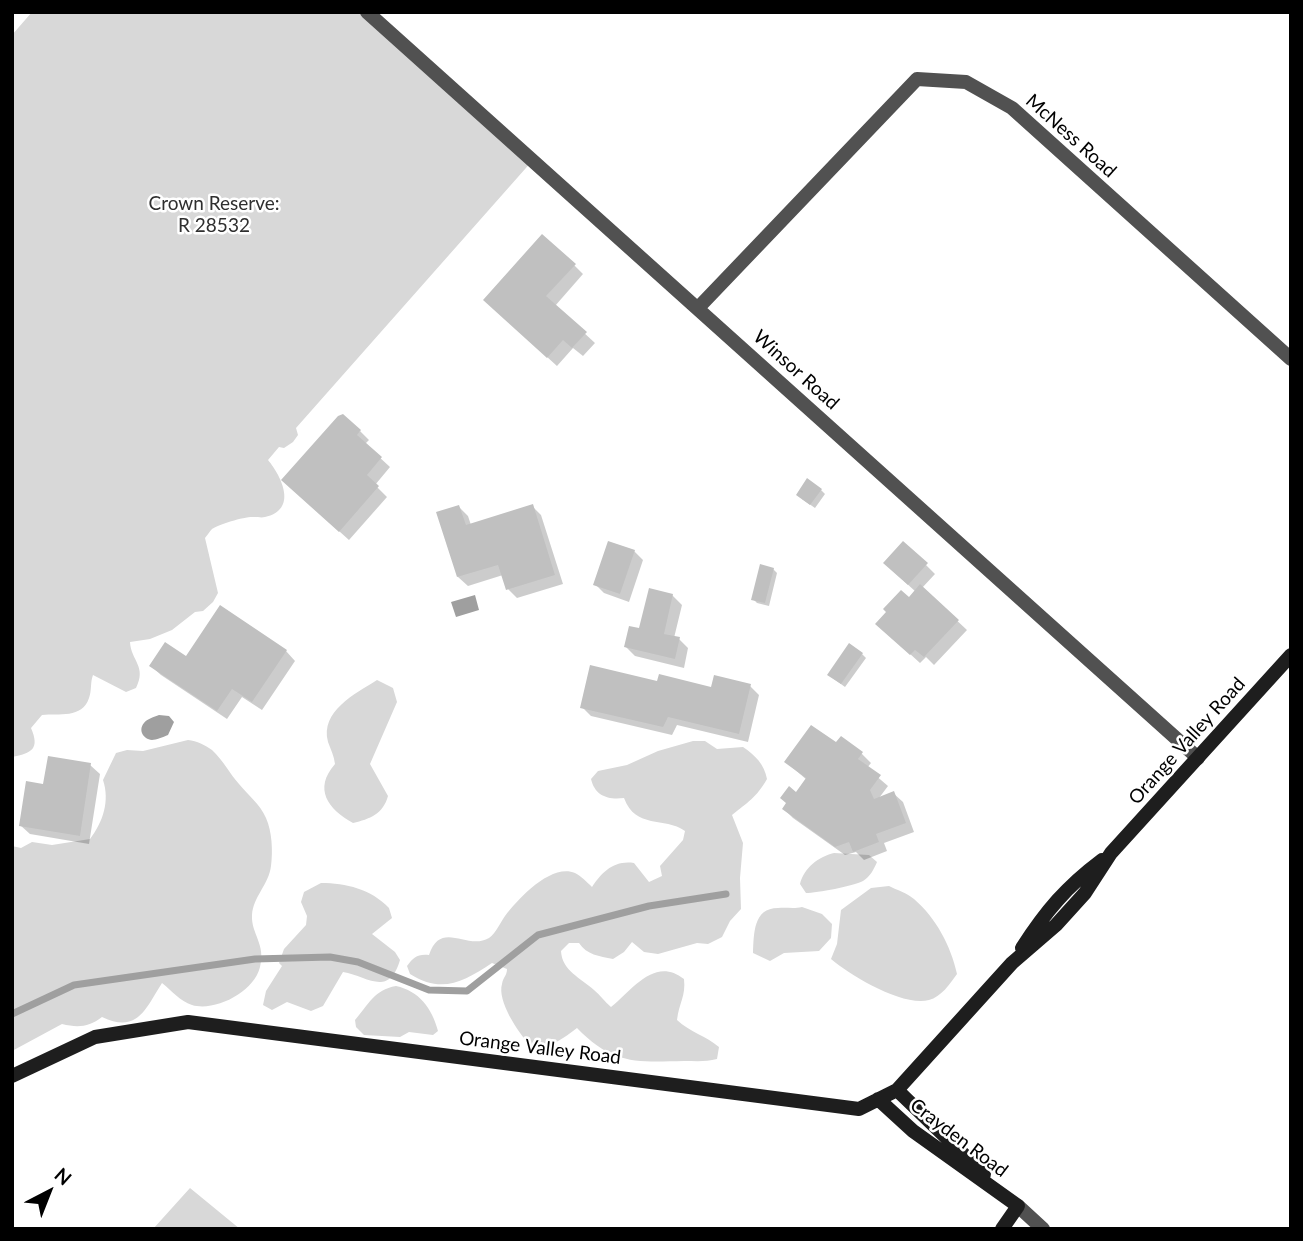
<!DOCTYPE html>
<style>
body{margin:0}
#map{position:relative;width:1303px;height:1241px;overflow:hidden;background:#fff;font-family:Lato,sans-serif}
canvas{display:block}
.frame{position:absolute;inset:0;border:14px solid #000;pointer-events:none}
.north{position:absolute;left:14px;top:1157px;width:70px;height:70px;-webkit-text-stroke:5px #fff;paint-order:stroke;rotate:42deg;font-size:19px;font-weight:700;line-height:28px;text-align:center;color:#000}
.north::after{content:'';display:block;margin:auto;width:24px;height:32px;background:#000;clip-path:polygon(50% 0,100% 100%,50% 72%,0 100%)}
</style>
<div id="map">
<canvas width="1303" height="1241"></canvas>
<div class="frame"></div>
<div class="north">N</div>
</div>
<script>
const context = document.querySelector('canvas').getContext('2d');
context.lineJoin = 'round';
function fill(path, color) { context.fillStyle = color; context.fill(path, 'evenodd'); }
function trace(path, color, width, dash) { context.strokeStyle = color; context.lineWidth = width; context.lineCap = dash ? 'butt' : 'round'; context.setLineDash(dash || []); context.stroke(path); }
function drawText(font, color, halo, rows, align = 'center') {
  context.font = font + ' Lato,sans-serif'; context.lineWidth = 5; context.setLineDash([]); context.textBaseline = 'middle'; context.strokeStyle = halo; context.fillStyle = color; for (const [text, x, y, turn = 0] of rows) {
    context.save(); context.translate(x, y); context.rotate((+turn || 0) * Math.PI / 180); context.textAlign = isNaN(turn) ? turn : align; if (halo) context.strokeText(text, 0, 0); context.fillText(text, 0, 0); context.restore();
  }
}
fill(new Path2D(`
 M32,12H367L533,160L296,428L298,435L293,442L284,448L279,447L268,460C282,477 298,510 265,517C261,518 259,517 254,517C246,516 219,524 212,529C211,530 205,538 205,538L218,593L213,602L203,611L195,612L172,630L150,639L130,642C131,661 147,666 136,688L126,692L93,675C90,683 92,690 89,698C82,719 59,713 42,715L31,728C40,749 32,753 12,757V35Z
 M377,680L393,688L397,702L370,764L388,796C383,814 370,819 353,823C328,809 313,789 335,764C334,756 331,750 328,742C320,711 355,694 377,680Z
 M188,740C197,741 205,745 212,750C223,760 230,774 239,784C248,795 260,804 266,818C272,831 273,851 271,866C269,884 253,897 252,915C251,934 266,944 260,967C254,992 215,1012 192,1005C180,1001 172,991 162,983C146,1008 138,1034 102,1017C89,1027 78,1028 62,1024L12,1051V846L21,848L32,842L52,845L90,839C103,822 110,801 103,780L116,753L127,750L143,751Z
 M693,741H705L717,749L743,747C756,756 764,764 767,779C756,798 748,802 732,815L743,843L740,878L741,909L730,921L722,937L708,944L697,943L658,954L644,952L632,942L624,952L613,959C599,956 587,955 579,943H569L561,951C562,971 581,978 594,990C600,995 605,1002 611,1007C633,989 655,956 684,979C686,996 679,1003 677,1020C690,1032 706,1036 719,1047L717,1059C706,1062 696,1061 684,1061C636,1062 613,1065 577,1028C558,1042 552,1048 529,1044C518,1032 497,1001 502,984C503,977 507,976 507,969L492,963C463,982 442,994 410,974L407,966C414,957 417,954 429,955C441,919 467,951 489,938C496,933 500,923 505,916C518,899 551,863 575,873C581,876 587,882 592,887C602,872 614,860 634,863L649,882L662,876L660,866L683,840L685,831C664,816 636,830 624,798C608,800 595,796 591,779L598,771L627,765L658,751Z
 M834,853L869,855L877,862C874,869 870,877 863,881C853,886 817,893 806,893L800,884C804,868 818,857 834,853Z
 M321,883C346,883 371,889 389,908L392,918L372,934L395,952L400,960C389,998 367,976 343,972L323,1006L311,1011L287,1002L272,1010L263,1005L266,991L282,966L279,963L284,949L306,925L307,916L301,902L304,892Z
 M889,886C897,890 907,893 914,899C936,918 951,946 957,974C950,984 941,997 929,1000C903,1007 851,976 831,959L837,944L841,910L871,888Z
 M802,907L822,914L832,924L831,938L819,951L784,953L770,961L753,953C754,934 753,908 778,908C787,907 793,909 802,907Z
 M396,986C419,991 432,1008 438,1031L433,1035L409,1032L400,1037L364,1035L356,1027L355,1020C369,1004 374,990 396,986Z
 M190,1188L240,1229H153Z`), '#d8d8d8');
fill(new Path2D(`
 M475,595L479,610L456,617L451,602Z
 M159,715L169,716L174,722L168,735C163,737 156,740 152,740C143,739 138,730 144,723C147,719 154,717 159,715Z`), '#9f9f9f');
fill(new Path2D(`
 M574,265L583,274L555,306L595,343L583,356L573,348L557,366L494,309Z
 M360,431L369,440L365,444L390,467L375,485L387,497L349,540L292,489Z
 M821,490L825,494L815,508L802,499Z
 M532,506L541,515L563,584L517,598L508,589L503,575L468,586L458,577L459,507L468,516L471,525Z
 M634,551L643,560L629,602L604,593L595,584Z
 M926,565L935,574L922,588L967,630L934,665L926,657L920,663L887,633L916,592L894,572Z
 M773,569L777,573L769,606L757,603L753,599Z
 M672,595L682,605L674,638L679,639L688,648L684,668L635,656L626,647Z
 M286,651L295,661L262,710L242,697L227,719L161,675L151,666L186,659Z
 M862,654L866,658L845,687L834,679Z
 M659,683L713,689L750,686L759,695L748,742L677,725L672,735L591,716L582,707Z
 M836,745L862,754L871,763L867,768L888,786L879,798L893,793L903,802L914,832L884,843L887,851L864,860L856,852L845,855L793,818L784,809L807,780L786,762Z
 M90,765L100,774L89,844L30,834L20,825L45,786Z`), '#0003');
trace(new Path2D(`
 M12,1014L74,985L255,959L330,957L358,962L429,990L467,991L538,935L649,906L726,894`), '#9f9f9f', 7);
fill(new Path2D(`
 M542,234L576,264L546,296L587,332L572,348L563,340L547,358L483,300Z
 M343,414L361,430L357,435L382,457L367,475L379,486L339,532L281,480L338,416Z
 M807,478L822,489L810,505L796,495Z
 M533,504L555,575L506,590L498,565L457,577L436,512L459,505L466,525Z
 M608,541L635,550L620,594L593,585Z
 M903,541L928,563L908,585L883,563Z
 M760,564L774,568L765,603L751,600Z
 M920,584L959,620L924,657L915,650L910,655L875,624L886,612L883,609L901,590L909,597Z
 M649,588L673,594L664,634L680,637L675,659L624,647L629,626L639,628Z
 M220,605L287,650L252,702L232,689L217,711L149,666L165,642L186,656Z
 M849,643L863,653L841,684L827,675Z
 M590,665L657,681L659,674L711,687L714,675L751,684L739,734L668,717L663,727L580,708Z
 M811,725L836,742L841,736L863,752L858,759L881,775L870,790L874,799L894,791L906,823L876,834L879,842L853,852L849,842L835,847L782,809L786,803L780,798L789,786L796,792L806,778L784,762Z
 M48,756L91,763L80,836L19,826L26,781L43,784Z`), '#c0c0c0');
trace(new Path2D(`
 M367,12L1198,758
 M698,308L917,79L966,82L1012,108L1291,359
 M1018,1206L1043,1229`), '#515151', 14);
trace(new Path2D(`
 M1022,948C1046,911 1066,887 1102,860
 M12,1076L95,1037L188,1022L859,1109L897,1090L1012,963L1056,925L1085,893L1111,853L1291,655
 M897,1090L984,1174
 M878,1099L913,1131L1018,1206
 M1002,1229L1018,1206`), '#1e1e1e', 14);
drawText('19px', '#000', '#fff', [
 ["McNess Road",1071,136,42],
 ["Winsor Road",796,370,42],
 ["Orange Valley Road",1187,741,-48],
 ["Orange Valley Road",540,1048,7],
 ["Crayden Road",959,1138,37]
]);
drawText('19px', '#2f2f2f', '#fff', [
 ["Crown Reserve:",214,204],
 ["R 28532",214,226]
]);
</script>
